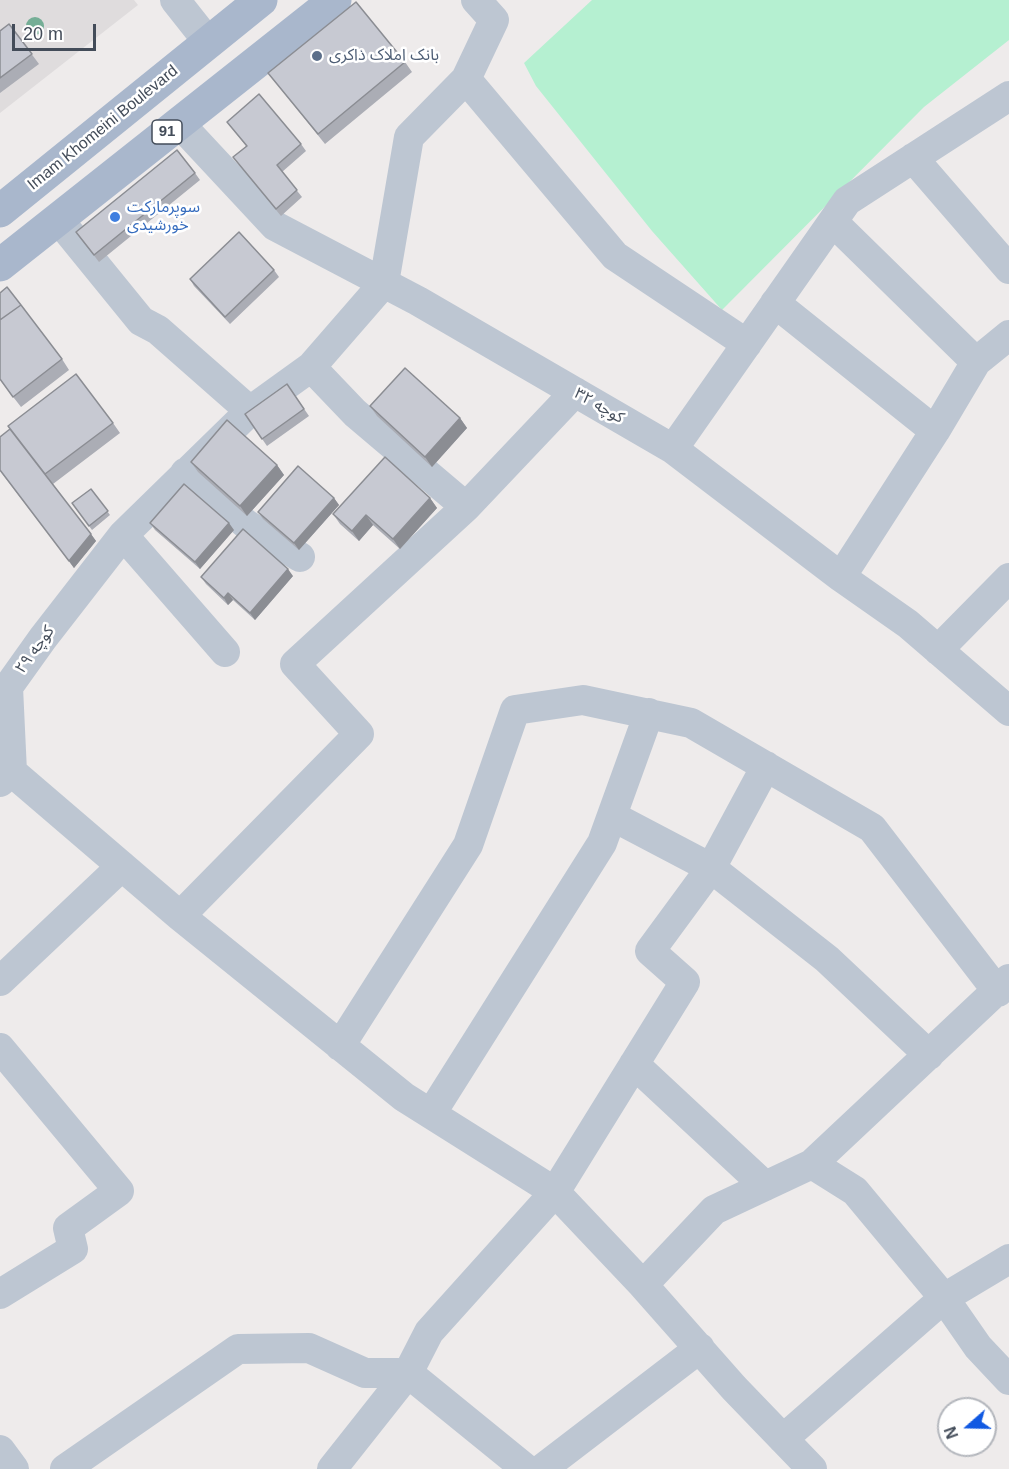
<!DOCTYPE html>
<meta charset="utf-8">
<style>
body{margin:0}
#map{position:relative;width:1009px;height:1469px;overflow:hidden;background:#eeebeb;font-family:Arial,sans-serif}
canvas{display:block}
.north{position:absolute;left:937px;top:1397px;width:60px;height:60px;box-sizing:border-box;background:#fff;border:2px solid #b4b7bd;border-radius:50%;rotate:250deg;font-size:16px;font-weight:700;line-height:24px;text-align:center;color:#434c59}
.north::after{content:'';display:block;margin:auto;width:21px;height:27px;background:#1159e2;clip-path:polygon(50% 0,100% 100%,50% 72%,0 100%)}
.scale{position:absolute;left:12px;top:24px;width:84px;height:27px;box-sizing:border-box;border:3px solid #434c59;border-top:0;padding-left:8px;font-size:18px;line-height:21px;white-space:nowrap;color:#434c59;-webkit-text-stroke:4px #fff;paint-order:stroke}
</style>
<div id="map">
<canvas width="1009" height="1469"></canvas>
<div class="north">N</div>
<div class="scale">20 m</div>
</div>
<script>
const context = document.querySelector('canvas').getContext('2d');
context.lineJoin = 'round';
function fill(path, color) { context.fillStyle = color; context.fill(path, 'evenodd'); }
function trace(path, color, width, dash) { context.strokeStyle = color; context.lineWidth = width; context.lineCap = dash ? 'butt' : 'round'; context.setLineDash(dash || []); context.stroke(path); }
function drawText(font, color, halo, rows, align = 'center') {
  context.font = font + ' Arial,"Noto Sans Arabic",sans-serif'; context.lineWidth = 5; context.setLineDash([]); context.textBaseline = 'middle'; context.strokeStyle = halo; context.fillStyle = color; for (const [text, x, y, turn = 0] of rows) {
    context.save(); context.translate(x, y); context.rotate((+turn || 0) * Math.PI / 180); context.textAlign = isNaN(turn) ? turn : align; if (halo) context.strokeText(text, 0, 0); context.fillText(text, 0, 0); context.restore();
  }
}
fill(new Path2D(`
 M0,0H134L138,5L0,113Z`), '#dfdcdd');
fill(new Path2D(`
 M592,0H1009V40L924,107L722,310L652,231L536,86L524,63Z`), '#b5f0d1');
trace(new Path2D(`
 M175,0L209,43
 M466,79L494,20L476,0
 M179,123L275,226L418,301L673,449L841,577L908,624L1009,711
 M913,158L1009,269
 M58,219L141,321L158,330L250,411
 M833,222L976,362
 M775,303L935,431
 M673,449L847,201L1009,96
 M185,473L246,524L300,557
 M466,507L575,392
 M123,535L225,652
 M841,577L935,431L976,362L1009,335
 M938,650L1009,578
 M0,757L12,772L180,916L404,1097L555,1192L643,1285L734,1388L812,1469
 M0,782L12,772L8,687L43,638L123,535L250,411L311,367L384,283L409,137L466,79L615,256L747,344
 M612,816L711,868L827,959L929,1055
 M180,916L359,734L295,664L466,507L355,413L311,367
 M0,981L122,866
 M340,1046L468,845L515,710L583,700L691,723L872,828L998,992
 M0,1048L119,1191L68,1228L73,1249L0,1294
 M634,1064L765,1186
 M431,1114L602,843L649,713
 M812,1164L1009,979
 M643,1285L714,1210L812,1164L855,1191L944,1298L978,1347L1009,1380
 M783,1439L944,1298L1009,1259
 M0,1450L14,1469
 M65,1469L238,1349L309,1348L365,1373H408L526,1469
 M332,1469L408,1373L429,1332L555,1192L685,982L650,951L711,868L766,766
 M542,1469L700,1348`), '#bdc6d2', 30);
trace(new Path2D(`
 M0,211L261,0
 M0,265L335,0`), '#a9b7cc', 33);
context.fillStyle = '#75ae96';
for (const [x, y] of [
 [35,26]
]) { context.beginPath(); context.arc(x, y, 9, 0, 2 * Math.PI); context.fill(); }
fill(new Path2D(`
 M9,24L39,64L0,93V31Z
 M405,62L412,72L325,144L276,83L268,73Z
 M227,122L301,144L306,151L282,172L302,197L281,216L233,157L246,146Z
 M195,173L200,180L99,262L76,232Z
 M274,270L279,277L230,324L194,286L190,279Z
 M0,293L62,359L69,370L21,407L0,380Z
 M287,384L309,416L267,446L245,414Z
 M370,406L460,418L467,428L432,467L377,416Z
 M113,423L120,433L53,484L96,541L74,568L0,471L10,429Z
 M191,462L277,465L284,475L247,516L198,472Z
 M91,489L110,515L92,530L72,503Z
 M334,498L339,505L299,550L263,519L258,512Z
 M430,498L437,508L400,549L373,525L359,541L340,524L333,514Z
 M150,523L234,530L200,569L155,530Z
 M293,576L255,620L233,600L228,605L206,584L201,577Z`), '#abadb5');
fill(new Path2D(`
 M460,418L467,428L432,467L425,457Z
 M277,465L284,475L247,516L240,506Z
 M334,498L339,505L299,550L294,543Z
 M430,498L437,508L400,549L393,539Z
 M366,515L373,525L359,541L352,531Z
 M229,523L234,530L200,569L195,562Z
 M91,534L96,541L74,568L69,561Z
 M288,569L293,576L255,620L250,613Z
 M228,593L233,600L228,605L224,598Z`), '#8b8d93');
const building = new Path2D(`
 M356,2L405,62L318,134L268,73Z
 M9,24L32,54L0,78V31Z
 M259,94L301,144L277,165L297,190L276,209L233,157L247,146L227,122Z
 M177,150L195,173L94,255L76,232Z
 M239,232L274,270L225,317L190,279Z
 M7,287L21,305L0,320V293Z
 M21,305L62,359L13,397L0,379V320Z
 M405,368L460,418L425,457L370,406Z
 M76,374L113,423L45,474L8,426Z
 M287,384L304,409L262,439L245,414Z
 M227,420L277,465L240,506L191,462Z
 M10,429L91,534L69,561L0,470V437Z
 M385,457L430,498L393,539L366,515L352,531L333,514Z
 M298,466L334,498L294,543L258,512Z
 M184,484L229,523L195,562L150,523Z
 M91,489L108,511L89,526L72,503Z
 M243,529L288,569L250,613L228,593L224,598L201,577Z`);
fill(building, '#c7c9d2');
trace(building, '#8b8d93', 1.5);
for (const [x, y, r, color] of [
 [317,56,6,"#5c6f8a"],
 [115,217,6,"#3f7fe0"]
]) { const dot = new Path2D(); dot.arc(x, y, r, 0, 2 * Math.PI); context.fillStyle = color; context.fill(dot); trace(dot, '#fff', 2); }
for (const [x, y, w] of [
 [167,132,30]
]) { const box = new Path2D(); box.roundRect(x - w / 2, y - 12, w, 24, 4.5); context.fillStyle = '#fff'; context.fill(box); trace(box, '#434c59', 1.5); }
drawText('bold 15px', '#434c59', null, [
 ["91",167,132]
]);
drawText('16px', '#4e5e75', '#fff', [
 ["بانک املاک ذاکری",329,56]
], 'left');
drawText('16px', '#434c59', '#fff', [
 ["Imam Khomeini Boulevard",103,128,-39],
 ["کوچه ۳۲",599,406,30],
 ["کوچه ۲۹",35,650,-54]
]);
drawText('16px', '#366cbe', '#fff', [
 ["سوپرمارکت",127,208],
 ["خورشیدی",127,226]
], 'left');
</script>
